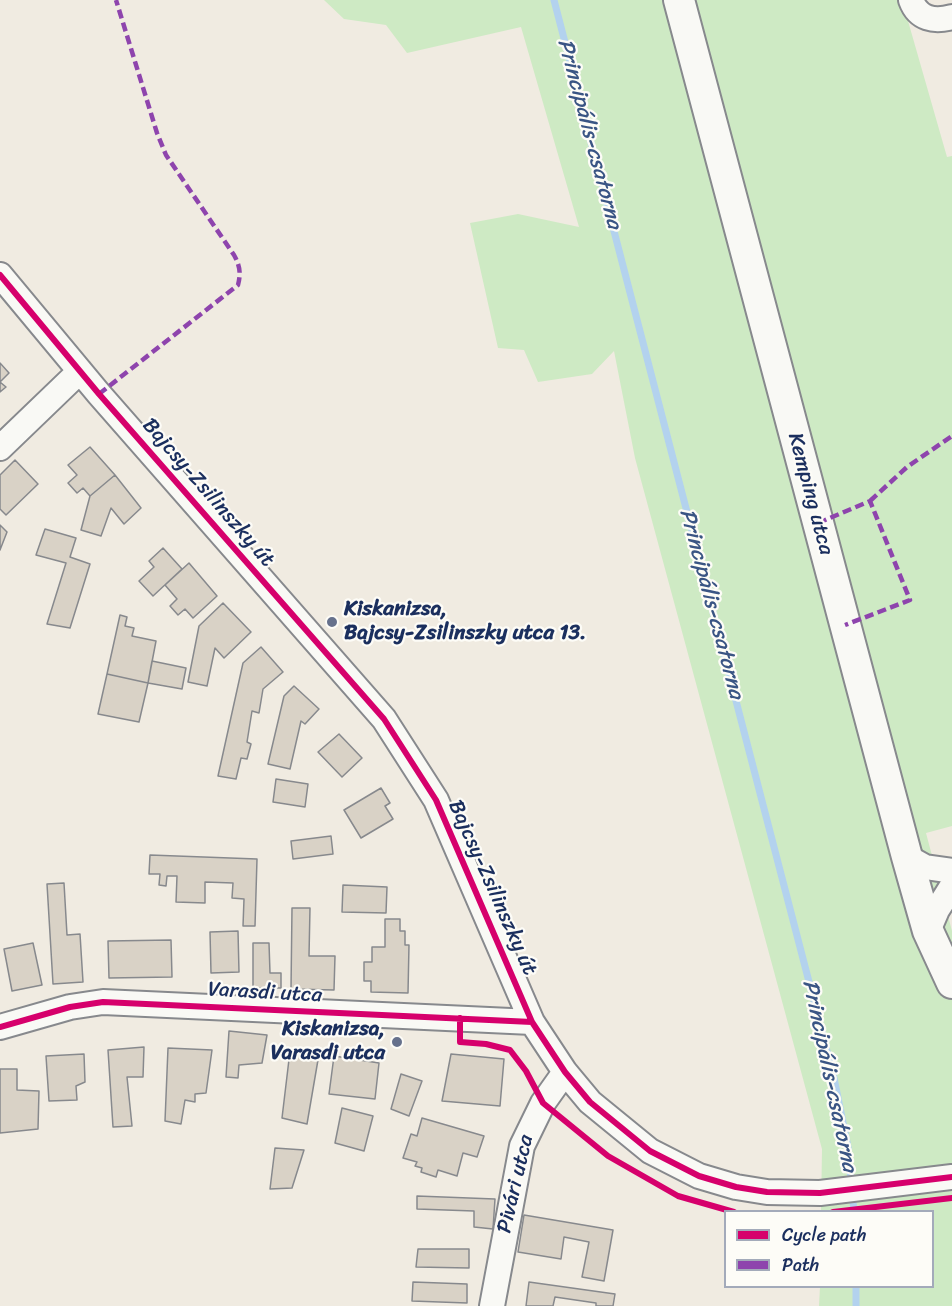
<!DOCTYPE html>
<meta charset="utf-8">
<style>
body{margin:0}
#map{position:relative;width:952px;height:1306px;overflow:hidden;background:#f0ebe1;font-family:Sriracha,sans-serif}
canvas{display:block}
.legend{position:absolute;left:724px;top:1210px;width:210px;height:78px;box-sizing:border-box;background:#fdfcf7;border:2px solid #a3aaba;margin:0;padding:8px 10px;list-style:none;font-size:18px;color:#1b2f5e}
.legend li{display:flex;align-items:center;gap:12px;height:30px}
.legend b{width:30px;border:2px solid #a3aaba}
</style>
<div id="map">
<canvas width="952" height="1306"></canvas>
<ul class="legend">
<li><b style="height:8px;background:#d6006c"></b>Cycle path</li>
<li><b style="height:8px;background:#8e44ad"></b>Path</li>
</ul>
</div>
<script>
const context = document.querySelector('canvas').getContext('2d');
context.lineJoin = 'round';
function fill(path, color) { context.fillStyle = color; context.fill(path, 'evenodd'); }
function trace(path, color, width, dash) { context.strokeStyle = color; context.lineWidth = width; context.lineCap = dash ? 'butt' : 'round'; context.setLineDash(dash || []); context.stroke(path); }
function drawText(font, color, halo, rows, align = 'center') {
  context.font = font + ' Sriracha,sans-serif'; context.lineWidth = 4.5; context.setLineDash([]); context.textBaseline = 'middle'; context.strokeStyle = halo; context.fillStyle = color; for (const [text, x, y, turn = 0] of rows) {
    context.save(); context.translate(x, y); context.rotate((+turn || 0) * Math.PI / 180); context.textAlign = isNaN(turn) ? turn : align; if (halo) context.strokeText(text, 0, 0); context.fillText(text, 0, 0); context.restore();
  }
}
fill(new Path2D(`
 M324,0H902L947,157L952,156V826L926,833L952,931V1306H819L820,1287L932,1286V1212L821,1211L822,1149L635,458L614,351L592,374L538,382L524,350L498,348L470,223L518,214L579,227L521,27L407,53L386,25L344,19Z`), '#ceeac4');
trace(new Path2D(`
 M554,0L834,1078L848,1147L854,1212
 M856,1306V1286`), '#b3d2ee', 7);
const building = new Path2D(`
 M0,363L9,373L0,382L6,387L0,392Z
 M90,447L115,475L90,496L83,488L77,493L68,483L77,475L68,465Z
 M15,460L38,484L6,515L0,509V475Z
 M115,475L141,508L124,524L111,508L101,536L81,530L90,496Z
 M0,525L7,532L0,550Z
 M45,529L76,538L70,557L90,564L70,628L47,624L66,563L36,555Z
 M163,548L182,569L153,596L139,581L154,567L149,561Z
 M189,563L217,596L193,618L185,609L178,615L170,606L177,599L165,585Z
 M223,603L251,632L224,658L215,648L207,686L188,682L199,626Z
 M120,615L127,617L125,626L134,628L132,636L156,641L148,683L107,674Z
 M261,647L283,672L263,689L259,713L252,711L247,742L251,744L247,759L241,758L236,779L218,776L243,663Z
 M152,661L186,668L182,689L148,683Z
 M107,674L148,683L139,722L98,714Z
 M294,686L319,709L305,724L301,721L290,769L268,764L284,696Z
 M339,734L362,758L342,777L318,752Z
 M276,779L308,784L305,807L273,802Z
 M381,788L390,803L385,806L393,819L361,838L344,810Z
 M331,836L333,854L293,859L291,841Z
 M150,855L257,859L255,926H243L244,899L232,898L233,883L205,882V903L176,902L177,876H167L166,886L159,885L160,874H149Z
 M64,883L67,935L80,934L83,982L53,984L47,884Z
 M343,885L387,887L386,913L342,912Z
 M292,908H310L309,956H335L334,990L291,989Z
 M385,919H400V931H405V945H409L408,993L371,992V981H364V962H372V947H385Z
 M238,931L239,972L211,973L210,932Z
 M171,940L172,977L109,978L108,941Z
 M33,943L42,985L12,991L4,949Z
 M253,943H269L270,973H281V988H253Z
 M229,1031L267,1035L262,1063L239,1065L238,1078L226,1077Z
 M144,1047L143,1077H127L132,1126L113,1127L108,1050Z
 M168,1048L212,1050L206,1093L195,1094V1102L185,1100L181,1124L165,1121Z
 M290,1051L319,1054L307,1124L282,1118Z
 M84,1054L85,1082L76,1086L77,1100L49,1101L46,1056Z
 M451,1054L504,1059L500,1106L442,1101Z
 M334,1056L379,1063L375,1099L329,1094Z
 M0,1069H17V1090L39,1091L38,1129L0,1133Z
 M401,1074L422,1081L409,1116L391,1109Z
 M342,1108L373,1116L364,1151L335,1143Z
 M422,1118L484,1136L477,1157L463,1153L457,1176L438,1170L436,1177L421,1172L422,1168L415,1166L417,1162L403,1158L411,1134L417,1136Z
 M275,1148L304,1150L292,1188L270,1189Z
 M417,1196L495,1199L493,1229L474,1227V1211L417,1209Z
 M524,1215L613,1230L604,1281L582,1277L589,1242L564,1237L561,1259L518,1252Z
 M418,1249H469V1268L416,1267Z
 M413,1282L467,1284V1303L412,1301Z
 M529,1282L615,1294L613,1306H596V1303L555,1297L553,1306H526Z`);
fill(building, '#d9d2c6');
trace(building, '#87898d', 1.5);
const minor = new Path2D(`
 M911,0C918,19 934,22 952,17
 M0,275L99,394L384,719L436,800L532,1022L565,1072L590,1102L650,1151L699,1176L736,1187L767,1192L820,1193L952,1177
 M0,448L80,371
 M907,857L925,867L952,871
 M928,931L937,910L952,886
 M0,1027L70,1007L103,1002L532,1022
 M492,1306L522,1146L543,1103L565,1072`);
const major = new Path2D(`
 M679,0L907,857L928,931L952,983`);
trace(minor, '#87898d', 28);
trace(major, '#87898d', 34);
trace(minor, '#f9f9f5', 24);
trace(major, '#f9f9f5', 30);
trace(new Path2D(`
 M99,394L238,285C241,273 240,266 234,255L166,155L157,133L116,0
 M870,501L907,467L952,436
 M818,523L870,501L910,600L845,625`), '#8e44ad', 4.5, [9, 4.5]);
trace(new Path2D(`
 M0,275L99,394L384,719L436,800L532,1022L565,1072L590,1102L650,1151L699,1176L736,1187L767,1192L820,1193L952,1177
 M460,1018V1042L486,1044L510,1050L526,1071L543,1103L608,1156L678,1196L734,1212
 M0,1027L70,1007L103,1002L532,1022
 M833,1212L952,1198`), '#d6006c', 6);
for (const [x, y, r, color] of [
 [332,622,6,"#66718c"],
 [397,1042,6,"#66718c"]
]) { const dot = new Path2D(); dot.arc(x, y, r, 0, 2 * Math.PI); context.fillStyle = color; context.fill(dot); trace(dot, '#fdfcf7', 2); }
drawText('21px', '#1b2f5e', '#fdfcf7', [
 ["Bajcsy-Zsilinszky út",208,493,49],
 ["Kemping utca",810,494,75],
 ["Bajcsy-Zsilinszky út",492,888,66],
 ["Varasdi utca",265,993,3],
 ["Pivári utca",516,1184,-77]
]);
drawText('bold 21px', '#1b2f5e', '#fdfcf7', [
 ["Kiskanizsa,",344,610],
 ["Bajcsy-Zsilinszky utca 13.",344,634],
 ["Kiskanizsa,",385,1030,"right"],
 ["Varasdi utca",385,1054,"right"]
], 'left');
drawText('italic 22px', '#3a5584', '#fdfcf7', [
 ["Principális-csatorna",589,134,75],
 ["Principális-csatorna",711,604,75],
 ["Principális-csatorna",829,1076,78]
]);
</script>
